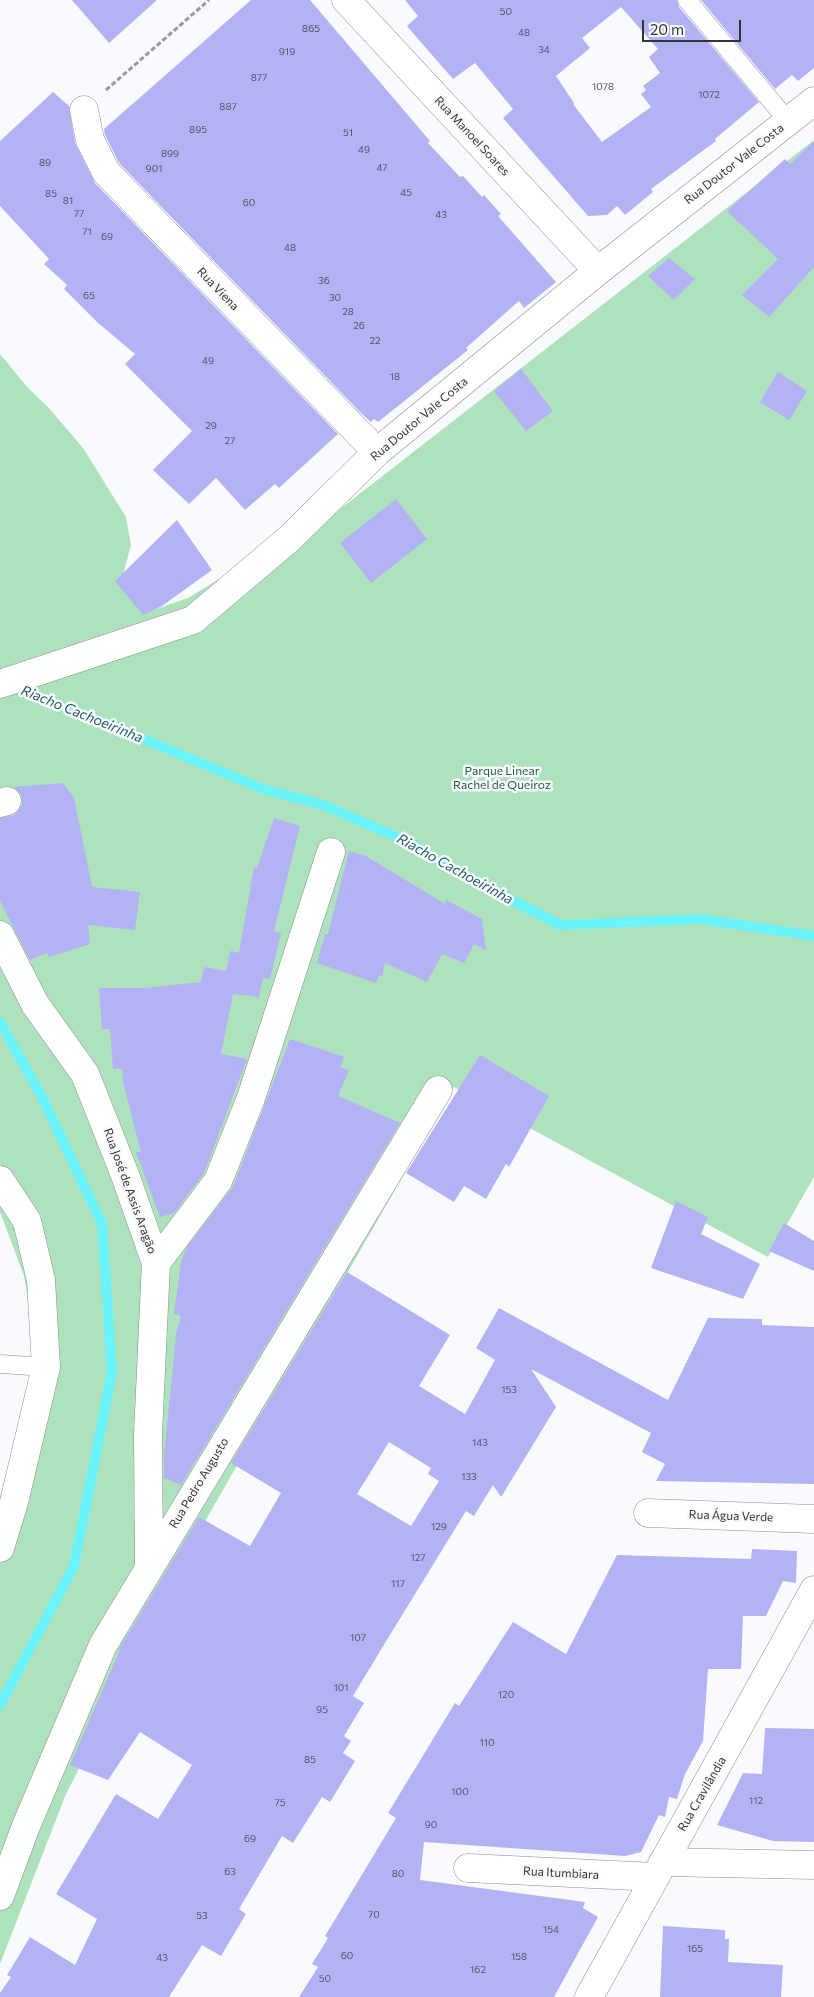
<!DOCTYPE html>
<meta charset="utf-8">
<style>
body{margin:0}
#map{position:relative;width:814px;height:1997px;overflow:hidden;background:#f9fafe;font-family:Commissioner,sans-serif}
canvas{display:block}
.scale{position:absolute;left:642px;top:20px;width:99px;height:22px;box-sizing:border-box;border:2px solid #353536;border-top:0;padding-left:6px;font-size:15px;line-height:18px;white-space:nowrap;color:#353536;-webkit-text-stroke:4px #f9fafe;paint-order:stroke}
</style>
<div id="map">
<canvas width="814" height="1997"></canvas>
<div class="scale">20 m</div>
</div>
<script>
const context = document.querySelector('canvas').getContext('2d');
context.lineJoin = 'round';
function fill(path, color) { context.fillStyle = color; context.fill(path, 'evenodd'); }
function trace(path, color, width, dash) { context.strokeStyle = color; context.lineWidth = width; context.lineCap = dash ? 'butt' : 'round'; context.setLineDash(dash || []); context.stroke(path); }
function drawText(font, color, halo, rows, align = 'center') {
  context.font = font + ' Commissioner,sans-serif'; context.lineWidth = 5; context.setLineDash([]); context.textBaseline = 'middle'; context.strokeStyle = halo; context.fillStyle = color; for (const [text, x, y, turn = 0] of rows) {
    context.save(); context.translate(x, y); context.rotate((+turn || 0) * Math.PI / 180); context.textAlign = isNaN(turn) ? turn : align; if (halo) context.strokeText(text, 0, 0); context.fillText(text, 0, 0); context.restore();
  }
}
fill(new Path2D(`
 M814,140V1177L768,1257L454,1087L208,1516L66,1794L0,1964V1530L28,1421L34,1337L24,1276L0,1212V354L28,388L48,407L83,448L126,517L131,545L124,571L133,594L156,609L188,598L245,563L258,573Z`), '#aee2bd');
trace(new Path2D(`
 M11,685L43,700L88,716L263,789L323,805L411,843L445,865L560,925L701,919L814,936
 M0,1022L43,1099L102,1224L112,1372L74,1566L0,1705`), '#6bf3fc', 10);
fill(new Path2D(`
 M72,0H157L109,43Z
 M251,0H310L430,141L428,143L460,177L463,176L482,197L484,195L501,214L498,216L556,282L524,308L519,301L466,348L468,350L378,422L374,419L371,422L361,413L119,163L105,135L104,129Z
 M405,0H677L679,7L759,102L715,139L716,141L651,189L653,192L625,215L617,206L607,215L588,216L503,118L513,109L475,63L453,79L419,40L407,26L418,16ZM621,7L658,49L649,57L660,73L643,86L646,90L641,94L651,107L602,142L573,104L574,103L556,76L590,48L582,38Z
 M701,0H814V68L798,81L792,75L775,89Z
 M53,92L69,106L75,143L95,183L338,434L279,488L275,484L245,510L216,478L189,504L153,470L192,431L125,364L135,354L97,322L64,289L67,285L44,264L49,259L0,206V141Z
 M814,141V267L769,317L742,295L778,259L727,211L785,159L790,164Z
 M669,258L695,279L674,300L648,276Z
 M521,369L553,411L526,431L494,391Z
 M778,372L807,391L789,420L760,402Z
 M396,499L427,539L371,583L340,543Z
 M177,520L212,570L162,606L143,615L115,581Z
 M63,783L74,798L92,887L140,892L135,930L88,925L90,944L49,957L47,953L30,960L0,901V818L12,816L18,812L22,805V796L14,787Z
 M274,818L300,826L274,931L281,933L270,979L263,978L259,997L233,994L221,1054L247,1059L204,1173L174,1213L160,1217L136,1152H141L123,1082L122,1069H113L110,1029H102L99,988H146L201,982L204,967L226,971L230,951L239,953L254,867L257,868Z
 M349,851L366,856L445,904L446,900L482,919L486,950L474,944L464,963L442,954L427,982L385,963L382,976L379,975L376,983L317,963L325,934H328Z
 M290,1039L344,1057L340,1067L349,1070L338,1096L400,1123L181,1485L164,1478V1456L176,1334L181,1316L174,1314L181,1262L187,1247L233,1187Z
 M480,1055L549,1096L509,1167L506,1164L486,1199L464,1186L454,1202L406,1173Z
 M676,1201L708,1217L701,1234L760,1264L743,1299L651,1268Z
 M784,1223L814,1241V1271L769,1251Z
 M347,1272L450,1335L419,1386L465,1414L495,1360L476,1348L499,1308L668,1400L708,1318L762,1319V1325L814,1327V1484L656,1481L665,1464L642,1452L651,1433L531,1369L556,1407L501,1497L493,1485L474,1516L466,1511L385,1643L353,1696L364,1703L344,1736L351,1741L343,1753L355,1761L330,1802L322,1797L293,1843L282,1836L239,1909L246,1914L221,1956L202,1945L169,1997H0V1993L11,1977L7,1975L30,1937L75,1965L97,1919L56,1894L116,1794L158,1819L192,1765L140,1732L108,1780L70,1765L120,1650L119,1649L199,1517L250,1546L281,1493L231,1463ZM389,1442L431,1468L428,1474L439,1481L411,1526L357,1494Z
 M752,1549L797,1551L796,1583L783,1581L766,1616H743L741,1669H708L703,1741L685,1774L677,1799L669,1797L665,1817L659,1815L641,1852L625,1856L424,1842L420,1880L585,1902L583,1908L598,1917L554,1997H299L318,1967L312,1964L328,1938L325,1936L396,1818L388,1813L455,1703L459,1706L513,1622L566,1654L617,1555L751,1559Z
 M765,1728L814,1729V1842L773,1841L717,1825L743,1773L762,1774Z
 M663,1926L725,1930V1939H729L728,1962L783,1965L781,1997H660Z`), '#b2b2f5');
const service = new Path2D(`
 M687,0L788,121
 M0,1364L46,1367`);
const minor = new Path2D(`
 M346,0L598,271
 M84,110L90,140L106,172L377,452
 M0,684L193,620L290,538L377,452L598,271L814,101
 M0,803L7,801
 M0,935L35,1004L85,1074L125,1175L156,1263L148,1434L149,1565
 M0,1180L27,1221L41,1280L46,1367L14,1502L0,1548
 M156,1263L218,1181L251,1098L331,852
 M648,1513L814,1519
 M663,1862L814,1865
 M468,1868L655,1877
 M0,1896L26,1826L103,1645L438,1090
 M589,1997L814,1590`);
trace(service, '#8c8c90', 19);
trace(minor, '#8c8c90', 29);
trace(new Path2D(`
 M106,90L209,0`), '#9a9a9d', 3, [5, 2.5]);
trace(service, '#fff', 18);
trace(minor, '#fff', 28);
drawText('10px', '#545466', null, [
 ["50",506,12],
 ["865",311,29],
 ["48",524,33],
 ["34",544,50],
 ["919",287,52],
 ["877",259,78],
 ["1078",603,87],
 ["1072",709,95],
 ["887",228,107],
 ["895",198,130],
 ["51",348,133],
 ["49",364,150],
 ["899",170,154],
 ["89",45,163],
 ["47",382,168],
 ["901",154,169],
 ["45",406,193],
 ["85",51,194],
 ["81",68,201],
 ["60",249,203],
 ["77",79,214],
 ["43",441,215],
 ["71",87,232],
 ["69",107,237],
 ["48",290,248],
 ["36",324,281],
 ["65",89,296],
 ["30",335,298],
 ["28",348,312],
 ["26",359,326],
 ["22",375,341],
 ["49",208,361],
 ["18",395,377],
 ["29",211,426],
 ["27",230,441],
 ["153",509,1390],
 ["143",480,1443],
 ["133",469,1477],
 ["129",439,1527],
 ["127",418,1558],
 ["117",398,1584],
 ["107",358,1638],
 ["101",341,1688],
 ["120",506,1695],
 ["95",322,1710],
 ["110",487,1743],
 ["85",310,1760],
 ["100",460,1792],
 ["112",756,1801],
 ["75",280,1803],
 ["90",431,1825],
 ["69",250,1839],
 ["63",230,1872],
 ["80",398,1874],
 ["70",374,1915],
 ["53",202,1916],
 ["154",551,1930],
 ["165",695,1949],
 ["60",347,1956],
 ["158",519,1957],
 ["43",162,1958],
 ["162",478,1970],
 ["50",325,1979]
]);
drawText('12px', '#353536', '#f9fafe', [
 ["Rua Manoel Soares",472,136,47],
 ["Rua Doutor Vale Costa",734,164,-38],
 ["Rua Viena",218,289,46],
 ["Rua Doutor Vale Costa",419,419,-40],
 ["Rua José de Assis Aragão",130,1191,70],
 ["Rua Pedro Augusto",199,1483,-59],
 ["Rua Água Verde",731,1516,2],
 ["Rua Cravilândia",702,1794,-60],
 ["Rua Itumbiara",561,1873,3]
]);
drawText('12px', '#1f5d38', '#f9fafe', [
 ["Parque Linear",502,771],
 ["Rachel de Queiroz",502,785]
]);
drawText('italic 14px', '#235d61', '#f9fafe', [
 ["Riacho Cachoeirinha",82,714,22],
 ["Riacho Cachoeirinha",455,869,29]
]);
</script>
